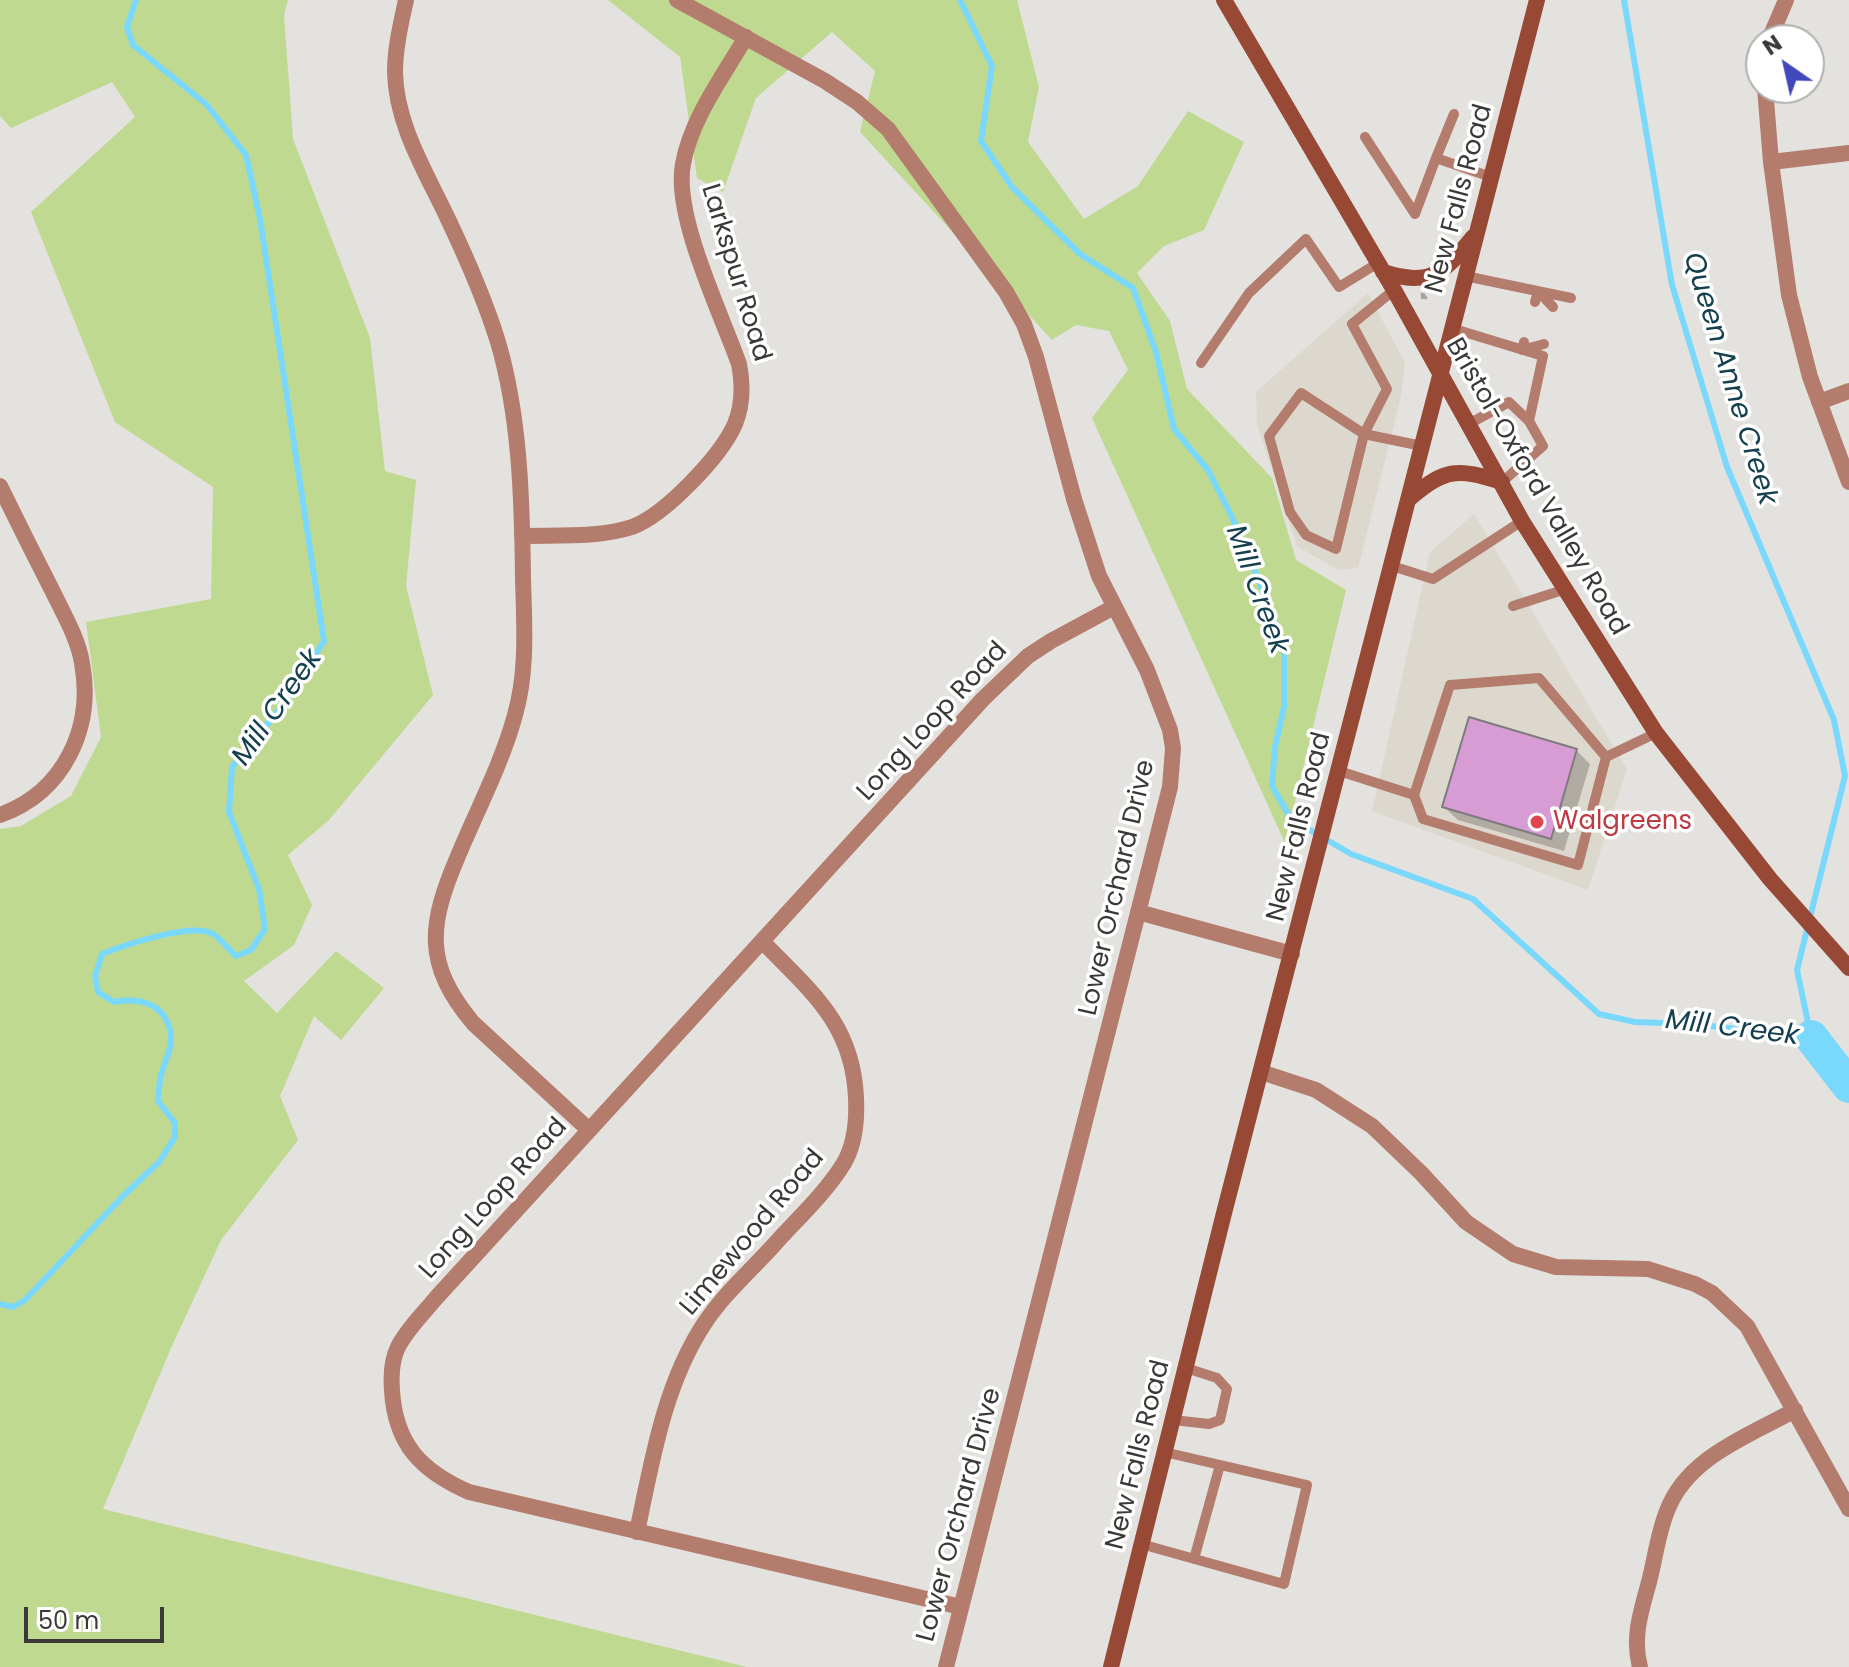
<!DOCTYPE html>
<style>
body{margin:0}
#map{position:relative;width:1849px;height:1667px;overflow:hidden;background:#e3e2de;font-family:Poppins,sans-serif}
canvas{display:block}
.north{position:absolute;left:1745px;top:24px;width:80px;height:80px;box-sizing:border-box;background:#fff;border:2px solid #b0b0af;border-radius:50%;rotate:326deg;font-size:22px;font-weight:700;line-height:32px;text-align:center;color:#3a3938}
.north::after{content:'';display:block;margin:auto;width:28px;height:36px;background:#4148bd;clip-path:polygon(50% 0,100% 100%,50% 72%,0 100%)}
.scale{position:absolute;left:24px;top:1607px;width:140px;height:36px;box-sizing:border-box;border:4px solid #3a3938;border-top:0;padding-left:10px;font-size:24px;line-height:28px;white-space:nowrap;color:#3a3938;-webkit-text-stroke:6px #fff;paint-order:stroke}
</style>
<div id="map">
<canvas width="1849" height="1667"></canvas>
<div class="north">N</div>
<div class="scale">50 m</div>
</div>
<script>
const context = document.querySelector('canvas').getContext('2d');
context.lineJoin = 'round';
function fill(path, color) { context.fillStyle = color; context.fill(path, 'evenodd'); }
function trace(path, color, width, dash) { context.strokeStyle = color; context.lineWidth = width; context.lineCap = dash ? 'butt' : 'round'; context.setLineDash(dash || []); context.stroke(path); }
function drawText(font, color, halo, rows, align = 'center') {
  context.font = font + ' Poppins,sans-serif'; context.lineWidth = 7; context.setLineDash([]); context.textBaseline = 'middle'; context.strokeStyle = halo; context.fillStyle = color; for (const [text, x, y, turn = 0] of rows) {
    context.save(); context.translate(x, y); context.rotate((+turn || 0) * Math.PI / 180); context.textAlign = isNaN(turn) ? turn : align; if (halo) context.strokeText(text, 0, 0); context.fillText(text, 0, 0); context.restore();
  }
}
fill(new Path2D(`
 M1368,293L1405,363L1401,396L1358,568L1338,570L1297,546L1257,425L1256,392Z
 M1474,514L1627,769L1588,890L1372,811L1430,552Z`), '#dcd8cd');
fill(new Path2D(`
 M0,0H288L284,15L293,139L370,338L385,471L416,480L406,586L433,695L329,820L288,855L312,905L294,945L244,981L277,1013L336,951L384,988L341,1040L314,1016L280,1096L298,1140L221,1240L171,1348L103,1509L747,1667H0V829L21,826L71,796L101,737L86,622L211,599L213,487L115,422L31,212L135,117L112,82L11,128L0,116Z
 M608,0H1017L1039,87L1028,142L1084,219L1138,186L1188,111L1244,142L1204,230L1164,246L1137,273L1170,321L1187,389L1272,478L1296,560L1346,590L1285,843L1092,418L1128,370L1109,331L1076,325L1052,340L860,132L875,71L832,32L756,98L723,192L697,178L680,57Z`), '#bfd991');
fill(new Path2D(`
 M1576,750L1590,764L1564,851L1458,820L1444,807Z`), '#0003');
trace(new Path2D(`
 M960,0L992,66L981,141L1012,187L1080,254L1133,288L1156,352L1174,429L1208,470L1232,517L1260,583L1284,651V707L1275,747L1272,786L1291,819L1351,854L1473,899L1599,1014L1635,1022L1692,1024L1811,1037L1797,970L1845,776L1834,720L1727,467L1672,285L1624,0
 M0,1304L13,1307L25,1300L124,1195L159,1162L175,1137V1123L158,1101C159,1092 159,1083 161,1075C164,1063 172,1049 171,1037C168,1005 142,997 114,1002L98,992L95,976L102,954C125,945 191,922 213,934C221,939 229,950 236,956L251,950L265,929L259,889L229,812L232,767L283,705L324,641L260,219L246,155L206,104L133,45L127,27L136,0`), '#7ad8fc', 6);
trace(new Path2D(`
 M1811,1037L1849,1086`), '#7ad8fc', 34);
const building = new Path2D(`
 M1469,717L1577,749L1551,839L1442,807Z`);
fill(building, '#d89cd4');
trace(building, '#7e7b7d', 2);
trace(new Path2D(`
 M1422,293L1423,302
 M1423,294L1430,304`), '#a3a29f', 3, [6, 6]);
trace(new Path2D(`
 M1365,137L1415,214L1436,158L1491,177
 M1436,158L1454,114
 M1465,276L1571,298
 M1394,290L1352,324L1387,389L1364,434L1301,393L1269,436L1290,512L1306,535L1336,549L1364,434L1422,446
 M1535,302L1538,291L1553,307
 M1451,328L1543,356L1529,421L1543,446L1502,482
 M1524,342L1522,350L1544,344
 M1201,363L1249,293L1306,239L1339,287L1378,263
 M1467,425L1509,402L1529,421
 M1392,566L1433,579L1522,521
 M1513,606L1566,589
 M1339,771L1414,795L1450,685L1539,678L1606,757L1656,733
 M1414,795L1423,819L1578,865L1606,757
 M1173,1420L1209,1424L1220,1420L1227,1389L1217,1378L1186,1368
 M1141,1544L1284,1584L1307,1485L1164,1452
 M1194,1559L1220,1465`), '#b37c6d', 10);
trace(new Path2D(`
 M406,0C401,23 395,48 395,72C396,125 426,172 448,219C467,259 485,300 498,342C520,417 522,499 523,577C524,623 528,670 515,715C502,763 477,810 458,856C429,924 423,963 473,1023L589,1130
 M677,0L825,81L857,102L888,129L1006,292L1024,324L1036,357L1074,499L1099,576L1147,670L1170,730L1173,748L1170,787L946,1667
 M1769,40L1786,0
 M1765,88L1771,162L1789,295L1810,377L1849,482
 M1771,162L1849,153
 M1819,402L1849,391
 M0,486C17,521 34,555 52,590C63,613 78,638 82,663C94,728 64,792 0,815
 M522,536C558,535 598,538 632,527C665,515 721,456 735,424C743,404 743,384 739,364C721,313 673,215 683,164C691,119 723,76 746,37
 M1138,912L1292,954
 M1261,1072L1316,1090L1372,1126L1421,1173L1466,1222L1513,1254L1556,1267L1648,1269L1695,1284L1712,1293L1747,1326L1849,1509
 M637,1532C652,1461 664,1385 704,1324C723,1295 750,1271 773,1246C797,1219 825,1194 844,1163C855,1144 857,1119 856,1098C853,1023 810,991 762,941
 M961,1607L469,1492C421,1471 395,1444 392,1390C391,1377 392,1359 398,1347C407,1329 423,1314 436,1298L983,699L1028,656L1051,641L1114,607
 M1640,1667C1632,1638 1641,1611 1649,1582C1655,1559 1658,1533 1667,1511C1687,1457 1749,1436 1795,1410`), '#b37c6d', 16);
trace(new Path2D(`
 M1224,0L1394,290L1522,521L1656,733L1770,879L1849,968
 M1383,272C1431,287 1444,273 1473,237
 M1410,498C1446,468 1457,468 1502,482
 M1111,1667L1224,1213L1537,0`), '#974935', 16);
for (const [x, y, r, color] of [
 [1537,822,8,"#e0444e"]
]) { const dot = new Path2D(); dot.arc(x, y, r, 0, 2 * Math.PI); context.fillStyle = color; context.fill(dot); trace(dot, '#fff', 3); }
drawText('26px', '#3a3938', '#fff', [
 ["New Falls Road",1460,199,-75],
 ["Larkspur Road",735,273,73],
 ["Bristol-Oxford Valley Road",1536,487,60],
 ["Long Loop Road",933,722,-47],
 ["New Falls Road",1300,827,-76],
 ["Lower Orchard Drive",1118,888,-77],
 ["Long Loop Road",494,1199,-48],
 ["Limewood Road",753,1233,-50],
 ["New Falls Road",1139,1455,-76],
 ["Lower Orchard Drive",960,1515,-75]
]);
drawText('26px', '#be3a42', '#fff', [
 ["Walgreens",1553,822]
], 'left');
drawText('italic 28px', '#15404e', '#fff', [
 ["Queen Anne Creek",1729,379,73],
 ["Mill Creek",1256,590,70],
 ["Mill Creek",278,708,-55],
 ["Mill Creek",1732,1029,7]
]);
</script>
